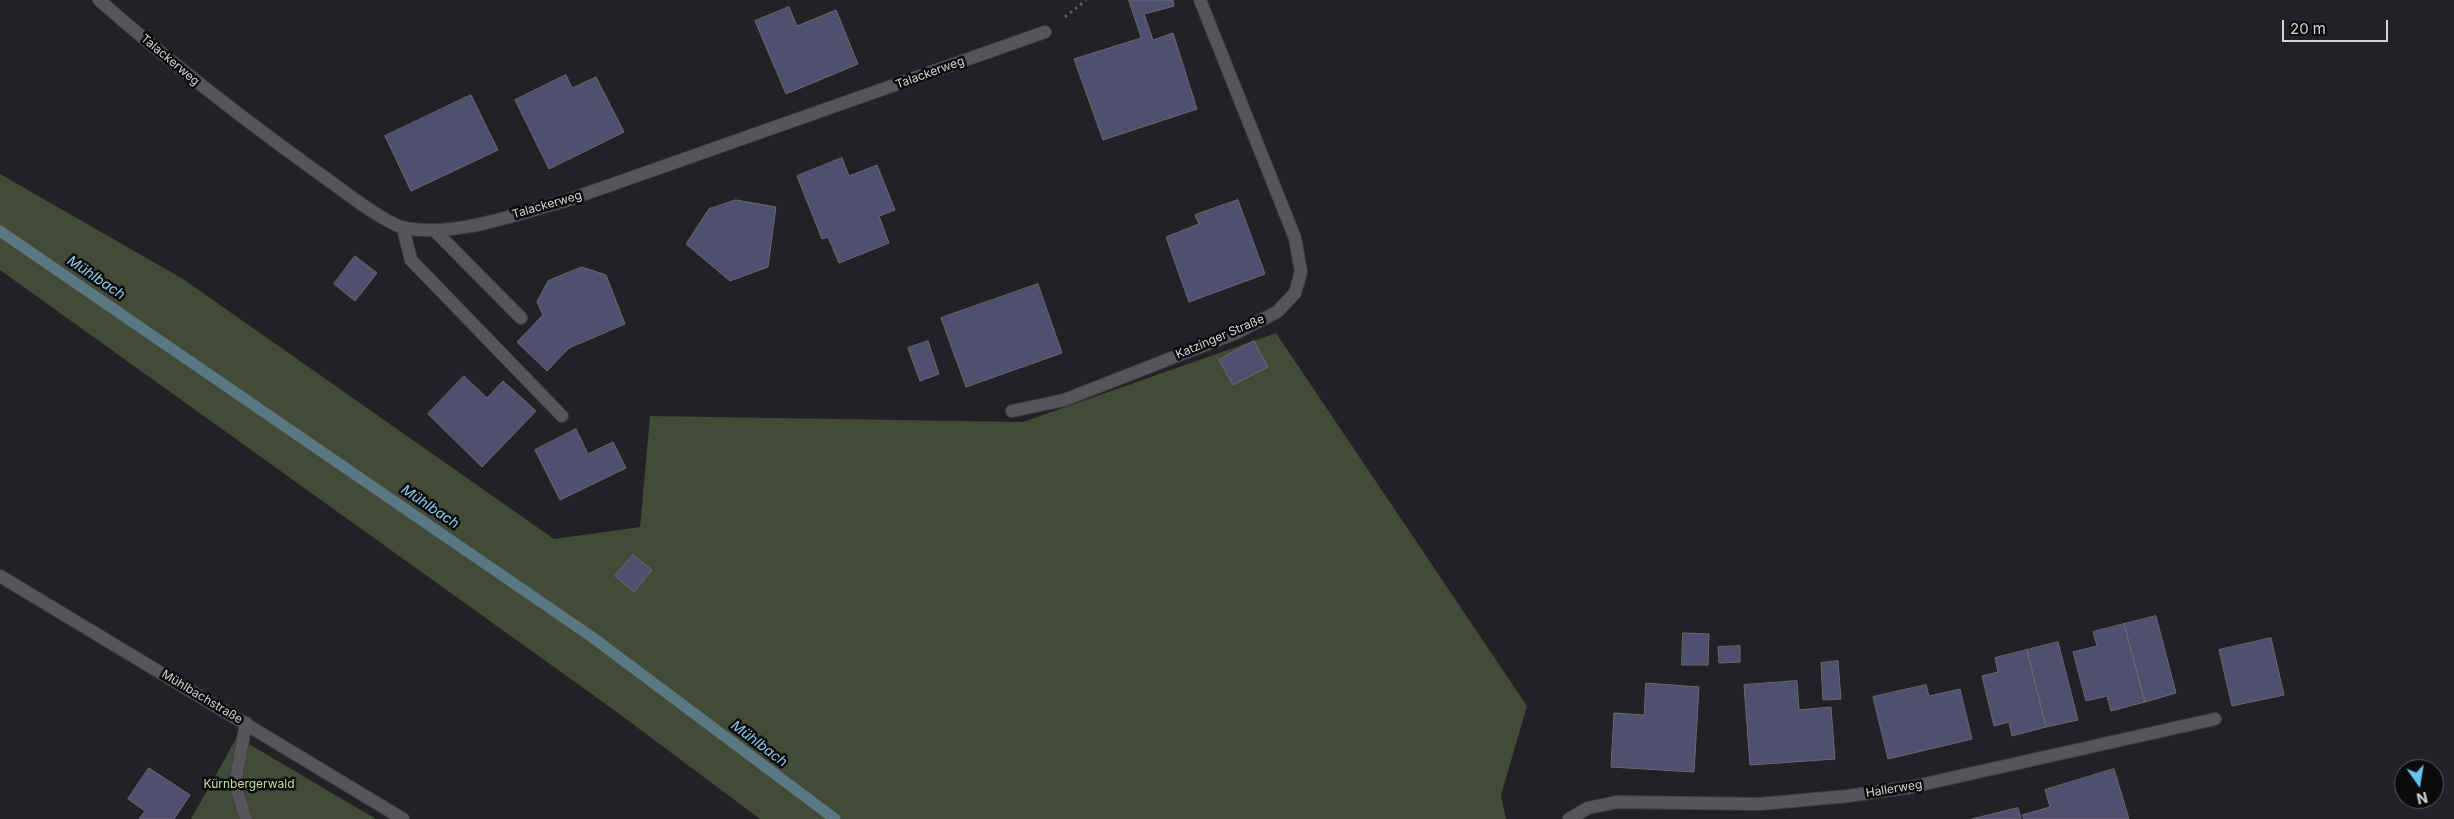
<!DOCTYPE html>
<meta charset="utf-8">
<style>
body{margin:0}
#map{position:relative;width:2454px;height:819px;overflow:hidden;background:#212126;font-family:Inter,sans-serif}
canvas{display:block}
.north{position:absolute;left:2394px;top:759px;width:50px;height:50px;box-sizing:border-box;background:#0b0b0d;border:1px solid #5b5b5e;border-radius:50%;rotate:167deg;font-size:14px;font-weight:700;line-height:20px;text-align:center;color:#d4d4d7}
.north::after{content:'';display:block;margin:auto;width:18px;height:22px;background:#67c4f0;clip-path:polygon(50% 0,100% 100%,50% 72%,0 100%)}
.scale{position:absolute;left:2282px;top:20px;width:106px;height:22px;box-sizing:border-box;border:2px solid #d4d4d7;border-top:0;padding-left:6px;font-size:15px;line-height:18px;white-space:nowrap;color:#d4d4d7;-webkit-text-stroke:4px #0b0b0d;paint-order:stroke}
</style>
<div id="map">
<canvas width="2454" height="819"></canvas>
<div class="north">N</div>
<div class="scale">20 m</div>
</div>
<script>
const context = document.querySelector('canvas').getContext('2d');
context.lineJoin = 'round';
function fill(path, color) { context.fillStyle = color; context.fill(path, 'evenodd'); }
function trace(path, color, width, dash) { context.strokeStyle = color; context.lineWidth = width; context.lineCap = dash ? 'butt' : 'round'; context.setLineDash(dash || []); context.stroke(path); }
function drawText(font, color, halo, rows, align = 'center') {
  context.font = font + ' Inter,sans-serif'; context.lineWidth = 5; context.setLineDash([]); context.textBaseline = 'middle'; context.strokeStyle = halo; context.fillStyle = color; for (const [text, x, y, turn = 0] of rows) {
    context.save(); context.translate(x, y); context.rotate((+turn || 0) * Math.PI / 180); context.textAlign = isNaN(turn) ? turn : align; if (halo) context.strokeText(text, 0, 0); context.fillText(text, 0, 0); context.restore();
  }
}
fill(new Path2D(`
 M0,174L183,279L554,539L640,527L650,416L1023,422L1276,333L1527,706L1501,795L1506,819H760L614,710L0,270Z
 M237,737L376,819H191Z`), '#434a36');
trace(new Path2D(`
 M0,231L592,637L835,819`), '#597884', 11);
const building = new Path2D(`
 M1129,0H1173L1174,6L1144,14L1153,40L1173,33L1197,109L1103,140L1074,59L1141,38Z
 M789,7L797,26L836,10L858,64L786,94L755,21Z
 M566,75L572,88L596,77L624,132L549,169L515,100Z
 M471,95L498,150L411,191L385,136Z
 M842,158L849,176L877,165L895,210L879,216L889,243L839,263L828,237L822,239L797,176Z
 M736,200L776,207L768,267L730,281L686,244L709,209Z
 M1238,200L1265,274L1189,302L1166,237L1199,224L1195,215Z
 M355,256L377,273L355,301L334,284Z
 M582,267L606,275L625,324L569,348L547,371L517,342L543,315L537,302L548,281Z
 M1038,284L1062,353L966,387L941,318Z
 M928,341L939,374L920,381L908,348Z
 M1254,341L1268,367L1233,385L1219,360Z
 M464,376L487,398L503,381L536,411L482,467L428,414Z
 M576,429L588,454L613,442L626,468L560,500L535,450Z
 M633,555L652,570L634,592L615,576Z
 M2156,616L2176,693L2145,702L2124,624Z
 M2124,624L2145,702L2111,711L2107,696L2086,701L2073,652L2097,646L2093,632Z
 M1683,633L1709,634L1708,665H1682Z
 M2271,638L2284,695L2232,706L2219,650Z
 M2058,642L2078,720L2046,727L2027,650Z
 M1740,646V662L1719,663L1718,647Z
 M2027,650L2046,727L2012,736L2009,722L1994,726L1982,676L1998,672L1995,658Z
 M1838,661L1841,699L1823,700L1821,663Z
 M1797,681L1799,710L1831,707L1835,759L1750,765L1744,685Z
 M1646,683L1699,687L1694,772L1611,767L1614,713L1644,715Z
 M1926,685L1929,696L1960,689L1972,739L1888,759L1873,697Z
 M149,768L190,795L174,819H139L145,811L128,799Z
 M2114,769L2129,819H2024L2022,815L2050,807L2045,790Z
 M2018,808L2021,819H1972Z`);
fill(building, '#514f70');
trace(building, '#69696f', 1);
const lane = new Path2D(`
 M403,228L411,260L562,416
 M435,231L521,318
 M246,723L235,784L246,819`);
const street = new Path2D(`
 M99,0C173,65 251,125 331,182C347,194 388,225 405,228C455,238 519,213 568,200L1045,32
 M1012,411L1064,400L1236,333L1277,312L1295,293L1301,272L1295,238L1200,0
 M1569,819L1588,808L1617,802L1760,804L1848,796L1911,787L2215,719`);
const secondary = new Path2D(`
 M0,576L403,819`);
trace(lane, '#3f3f43', 14);
trace(street, '#3f3f43', 14);
trace(secondary, '#3f3f43', 14);
trace(new Path2D(`
 M1065,17L1086,0`), '#5f5f63', 3, [2.5, 4]);
trace(lane, '#55555a', 12);
trace(street, '#55555a', 12);
trace(secondary, '#55555a', 12);
drawText('12px', '#d4d4d7', '#0b0b0d', [
 ["Talackerweg",170,60,40],
 ["Talackerweg",930,73,-20],
 ["Talackerweg",547,205,-16],
 ["Katzinger Straße",1220,337,-23],
 ["Mühlbachstraße",202,697,31],
 ["Hallerweg",1894,789,-9]
]);
drawText('12px', '#c8dd9f', '#0b0b0d', [
 ["Kürnbergerwald",249,784]
]);
drawText('italic 14px', '#85d1ed', '#0b0b0d', [
 ["Mühlbach",96,278,34],
 ["Mühlbach",430,507,34],
 ["Mühlbach",759,744,37]
]);
</script>
